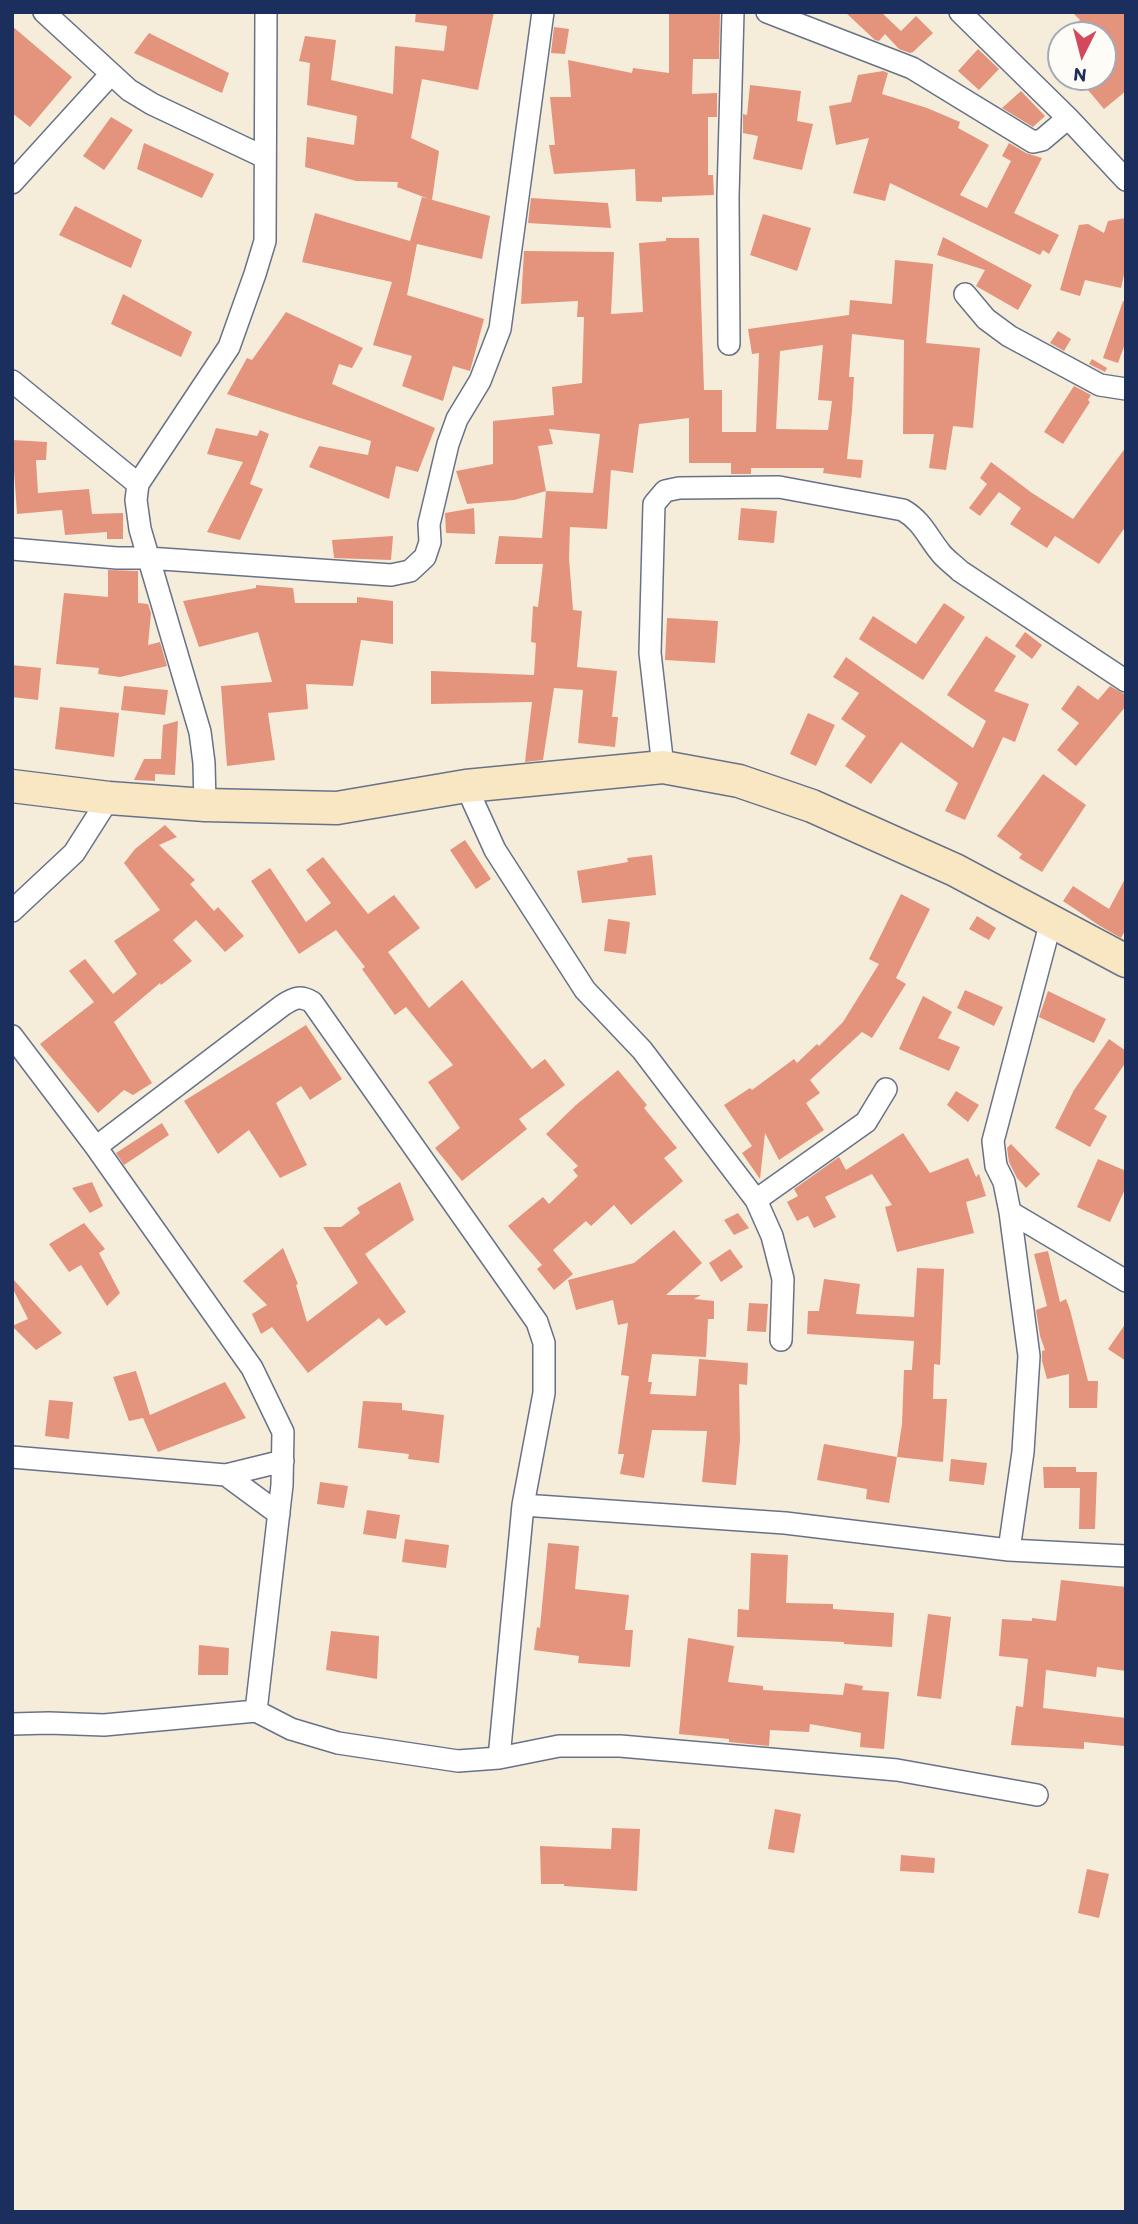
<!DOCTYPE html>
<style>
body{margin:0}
#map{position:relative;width:1138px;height:2224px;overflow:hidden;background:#f5edda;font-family:Itim,sans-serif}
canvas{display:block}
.frame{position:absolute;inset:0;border:14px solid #1b2f5e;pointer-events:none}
.north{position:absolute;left:1047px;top:21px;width:70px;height:70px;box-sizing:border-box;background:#fdfcf7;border:2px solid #a3aaba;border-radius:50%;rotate:186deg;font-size:19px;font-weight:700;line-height:28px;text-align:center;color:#1b2f5e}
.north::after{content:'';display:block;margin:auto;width:24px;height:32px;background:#d1495b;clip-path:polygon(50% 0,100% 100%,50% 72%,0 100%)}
</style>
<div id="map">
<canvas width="1138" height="2224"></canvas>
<div class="frame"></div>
<div class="north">N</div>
</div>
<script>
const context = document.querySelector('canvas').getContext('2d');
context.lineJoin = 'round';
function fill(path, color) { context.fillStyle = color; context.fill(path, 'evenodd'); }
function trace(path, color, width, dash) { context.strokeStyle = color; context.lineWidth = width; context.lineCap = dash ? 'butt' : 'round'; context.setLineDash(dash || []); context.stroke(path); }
fill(new Path2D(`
 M416,12H494L478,90L422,79L411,138L439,151L432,200L397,187L398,182L356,181L305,167L307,137L354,145L357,116L307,105L310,63L299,61L305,36L336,40L331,80L393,94L395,46L444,51L447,26L415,22Z
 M669,12H720L719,59H693L692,94L717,93V117H708V175H713L714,195L662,197V202L636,201L635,169L554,174L549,145H555L550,97H571L568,60L632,73L633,68L669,73Z
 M845,12H881L901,31L916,16L933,33L913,52L910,53L899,49L885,34L879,41L875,40Z
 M1072,12H1126V91L1104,109L1077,77H1103V35H1064L1080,20Z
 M12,26L72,77L30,127L12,113Z
 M554,27L569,29L565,54L551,53Z
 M149,33L229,73L222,93L134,53Z
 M978,49L999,69L979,90L958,71Z
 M883,71L888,73L882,94L927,108L960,122L958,128L989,145L960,195L987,208L1011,161L1002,156L1009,143L1026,153L1042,158L1014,213L1059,235L1049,254L1043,250L1040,255L890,183L885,201L853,193L869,138L836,145L829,106L851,102L858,75Z
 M750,85L801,91L797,121L813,124L802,170L753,159L758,136L743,133V114L747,115Z
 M1021,91L1045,116L1033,127L1002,108Z
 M111,117L133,130L104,170L83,156Z
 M144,143L214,174L202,198L137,169Z
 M422,197L490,216L482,259L417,244L407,295L484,319L470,371L453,366L443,401L402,386L412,356L373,345L392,282L302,262L315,213L410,241Z
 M531,198L608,203L611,228L528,223Z
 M75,206L142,240L131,268L59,235Z
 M763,214L811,228L797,271L750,255Z
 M1126,218V266L1121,288L1085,280L1080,296L1060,290L1079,225L1088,224L1104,233L1108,221Z
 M943,237L1032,285L1018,310L976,286L985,270L937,255Z
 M666,238H699L704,390H722V432H756L759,353L752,354L748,329L849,315L850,300L892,304L895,260L933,264L926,343L980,348L973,428L953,426L946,470L929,468L934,434H903L904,340L852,334L849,377H854L852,411L847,459L863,460L861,478L823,473L824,468H751V474H731V463H689V418L639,424L633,473L611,470L607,529L570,527L569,558L573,610L582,611L577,667L617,671L612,717H618L615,747L578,743L583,690L554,688L543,760L525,762L532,702L431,704V671L534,675L536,643L531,642L533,606L538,607L543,564H495L499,536L542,538L546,491L514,500L467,504L456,471L493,464V421L554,415L552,387L582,383L584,317H577L578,301L521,304L524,251L614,252L611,314L643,312L639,243L666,241ZM823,345L818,400L832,401L828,430L776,429L780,351ZM549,429L600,434L593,493L546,491L538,446L553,444Z
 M123,294L192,332L181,357L111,324Z
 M1123,301L1126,302V341L1118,363L1103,358Z
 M286,312L363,348L352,368L339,364L332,384L435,428L418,472L396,466L389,499L309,467L319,446L368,455L371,441L227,394L247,358L252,360Z
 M1058,331L1071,339L1064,351L1050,343Z
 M1092,359L1107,368L1105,372L1089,364Z
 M1074,386L1091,395L1088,400L1090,402L1063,444L1044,432Z
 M216,428L257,436L260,430L269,434L250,484L263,489L240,540L207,532L243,462L207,454Z
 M12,440L47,442L46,460H36L38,493L89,489L92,514L123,513V539H107V532L65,535L62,510L17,514Z
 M1126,447V526L1099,564L1055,536L1047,548L1010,524L1021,508L999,492L980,516L969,508L987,484L980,478L991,462L1032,493L1073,519Z
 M474,508L475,534L446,533L445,513Z
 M741,508L777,511L774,543L738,540Z
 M393,536L391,560L334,558L332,540Z
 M108,570L138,571V603L148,604L151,613L148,645L160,642L167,666L120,677L98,674L99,668L56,664L64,593L108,597Z
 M256,585L293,588L295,603H357V597L393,601V644L361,640L353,686L306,684L308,709L268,713L275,760L227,766L221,686L272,682L258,632L199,647L183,601L256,588Z
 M944,603L965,617L923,680L859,639L873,616L916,644Z
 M667,618L718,621L715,663L665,660Z
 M1025,632L1042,645L1032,659L1015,646Z
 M986,636L1016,656L994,691L1029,704L1015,742L1003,737L965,820L945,811L958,783L901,742L871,784L845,766L866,736L841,719L859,693L833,677L846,657L973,748L986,721L947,695Z
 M12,665L41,668L38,700L12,697Z
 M1078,685L1098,700L1110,686L1126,695V706L1076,766L1057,750L1079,723L1061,709Z
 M124,686L168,690L165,715L121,710Z
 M60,707L119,713L114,757L55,749Z
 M808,713L835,725L816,766L790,754Z
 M178,721L175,775L155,774V781L134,780L144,759H161L163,725Z
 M1043,774L1086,805L1042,872L1019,858L1022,854L997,836Z
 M165,825L177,837L159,845L195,880L190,884L214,911L218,907L244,936L225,952L196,920L173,940L192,961L161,985L160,983L114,1022L152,1083L133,1095L124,1090L98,1113L40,1044L94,1002L69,971L85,959L113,994L137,974L114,941L160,910L124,863L135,849Z
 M465,840L491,879L476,889L450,850Z
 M652,855L656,895L582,903L577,871L628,862L627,858Z
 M323,857L368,914L394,895L420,928L388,952L429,1008L462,980L532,1069L545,1059L565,1085L519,1119L527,1129L462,1181L435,1148L460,1128L428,1082L453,1065L406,1007L395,1015L362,969L365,967L336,930L299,954L251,881L270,868L306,922L331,903L306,870Z
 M1126,877V929L1121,938L1100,926L1063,901L1073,886L1109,909Z
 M901,894L930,909L896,978L906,984L872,1038L862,1032L810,1080L820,1093L806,1103L824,1130L779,1160L765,1133L760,1179L742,1153L752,1146L724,1105L750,1088L752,1090L794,1059L797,1063L817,1044L819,1046L843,1022L879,964L869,959Z
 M977,916L996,928L989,940L969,929Z
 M608,919L630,922L626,954L604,951Z
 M965,990L1003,1007L994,1026L957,1008Z
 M1048,991L1106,1019L1094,1043L1039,1017Z
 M923,996L952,1012L938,1038L960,1047L949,1071L899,1049Z
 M306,1025L342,1079L310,1100L301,1086L276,1103L307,1165L280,1178L249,1130L218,1154L184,1101Z
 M1109,1039L1126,1051V1062L1094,1109L1107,1116L1090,1147L1055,1128L1074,1090Z
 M618,1070L647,1105L644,1108L677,1148L664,1158L683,1181L631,1225L614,1205L591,1226L586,1221L553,1250L573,1274L554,1290L537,1269L542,1265L508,1226L543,1197L549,1204L578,1176L573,1170L578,1166L546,1134L576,1105Z
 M956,1091L979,1105L968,1122L947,1105Z
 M162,1123L169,1135L124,1165L116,1153Z
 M903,1133L930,1173L968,1158L976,1177L979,1174L986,1196L966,1202L974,1233L897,1252L885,1207L892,1205L872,1174L825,1197L836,1217L814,1228L808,1216L797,1221L787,1202L798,1196L794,1189L839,1157L846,1170Z
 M1011,1144L1040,1174L1026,1188L1017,1178L1009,1162L1007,1148Z
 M1098,1159L1126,1171V1187L1110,1222L1077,1207Z
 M92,1182L103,1206L90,1213L72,1188Z
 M400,1182L414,1220L365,1254L406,1312L386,1326L379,1318L308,1373L272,1327L261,1334L252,1314L267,1305L243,1281L283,1248L298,1284L296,1285L307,1322L358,1283L323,1227H341L360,1213L357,1208Z
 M738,1213L749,1228L734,1235L724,1220Z
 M84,1223L105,1249L99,1253L120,1293L107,1306L81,1265L69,1272L49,1244Z
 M674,1230L702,1263L666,1295H701L694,1299L714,1301V1319H708L706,1357L652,1354L648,1382H652L650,1394L696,1396L699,1359L748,1363L747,1385L739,1384L740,1440L736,1485L702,1482L707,1431L652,1430L644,1478L620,1474L624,1454H618L629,1376L621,1375L628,1323L618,1325L613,1300L576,1310L568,1280L634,1263Z
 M730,1249L743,1267L721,1282L709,1263Z
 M1048,1251L1060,1302L1066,1299L1070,1310L1088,1381H1098L1097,1408H1069V1374L1047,1379L1042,1361V1351L1045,1350L1040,1336L1036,1310L1047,1306L1034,1254Z
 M917,1268L944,1269L940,1365L934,1364L933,1399H947L943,1462L897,1457L902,1424L904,1370H912L914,1341L807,1334L808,1311H819L824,1279L860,1284L856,1314L914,1317Z
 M12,1278L62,1333L36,1350L12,1326L28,1319L12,1287Z
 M749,1303L768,1304L766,1332L747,1331Z
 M1126,1323V1361L1108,1349Z
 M136,1371L150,1415L225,1382L246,1418L158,1452L143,1418L129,1421L113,1377Z
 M49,1400L73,1402L69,1439L45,1436Z
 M363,1401L402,1403V1410L444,1415L439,1463L408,1459L409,1454L358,1448Z
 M824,1444L897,1457L889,1503L866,1499L867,1489L817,1480Z
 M951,1459L987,1463L984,1485L949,1481Z
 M1043,1467H1076V1472H1097L1095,1529H1079L1080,1488H1044Z
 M320,1482L348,1486L344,1508L317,1504Z
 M367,1510L400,1515L396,1539L363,1534Z
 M405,1539L449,1545L446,1568L402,1562Z
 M548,1543L579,1546L575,1589L629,1595L625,1630H633L630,1667L578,1663L579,1656L534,1650L537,1627L540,1628Z
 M751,1553L788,1555L786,1603L833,1604V1609L894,1613L892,1647L844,1644V1642L737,1637L738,1609L749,1610Z
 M1061,1580L1126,1587V1671L1097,1667L1096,1677L1046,1670L1043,1708L1126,1718L1124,1746L1084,1742V1749L1011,1745L1016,1706L1023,1707L1028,1659L999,1656L1002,1619L1032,1621V1618L1056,1621Z
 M928,1614L951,1617L941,1699L917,1696Z
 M331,1631L379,1636L377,1679L326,1670Z
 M688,1638L734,1646L728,1682L763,1686V1690L843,1695L845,1683L863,1686L862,1690L889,1692L884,1749L860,1747L861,1733L810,1724L809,1732L770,1730L769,1746L729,1742V1739L679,1734Z
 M199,1645L229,1648L228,1675H198Z
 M775,1809L801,1814L794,1853L768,1849Z
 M612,1828L640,1829L637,1891L564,1886V1884H541L540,1846L611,1849Z
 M901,1855L935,1858L934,1873L900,1871Z
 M1087,1869L1109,1874L1099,1918L1078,1913Z`), '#e4937d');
const street = new Path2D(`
 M44,12L129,90L152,104L264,157
 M767,12L912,68L1033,142L1042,140L1068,118
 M960,12L1068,118L1126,180
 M12,183L111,74
 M965,294L986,319L1009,336L1100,385L1126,389
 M729,344L728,196L733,12
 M12,381L138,484
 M12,549L117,558H148L391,575L410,571L425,557L430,542L429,524L448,444L457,419L480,381L500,329L543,12
 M663,767L650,653L654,504L665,491L679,488L779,487L903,510C922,521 927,536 940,552C945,559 954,565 960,571L1126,681
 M466,786L495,850L585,990L642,1050L756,1200L772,1236L783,1279L781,1340
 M205,805L204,763L200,732L140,529L136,500L138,484L229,347L255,274L265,241L266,12
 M12,911L74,853L109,798
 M12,1036L96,1147L252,1368L283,1432L282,1485L256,1711
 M96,1147L283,1005C294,998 300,995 312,1002L537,1322L544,1343V1393L523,1505L499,1758
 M756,1200L866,1122L886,1089
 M1010,1212L1126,1281
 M12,1457L226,1475L279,1514
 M226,1475L283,1461
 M523,1505L785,1523L1009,1550L1126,1556
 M1009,1550L1023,1452L1029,1356L1010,1212L1004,1182L996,1166L993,1141L1051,921
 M12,1724L49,1723L104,1725L256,1711L291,1729L338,1743L458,1761L499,1758L559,1746H620L897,1770L1037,1795`);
const secondary = new Path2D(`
 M12,786L109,798L205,805L337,808L466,786L663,767L739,781L812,806L955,870L1126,961`);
trace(street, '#677289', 24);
trace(secondary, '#677289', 35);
trace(street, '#fff', 21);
trace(secondary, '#f9e7c3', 32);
</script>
